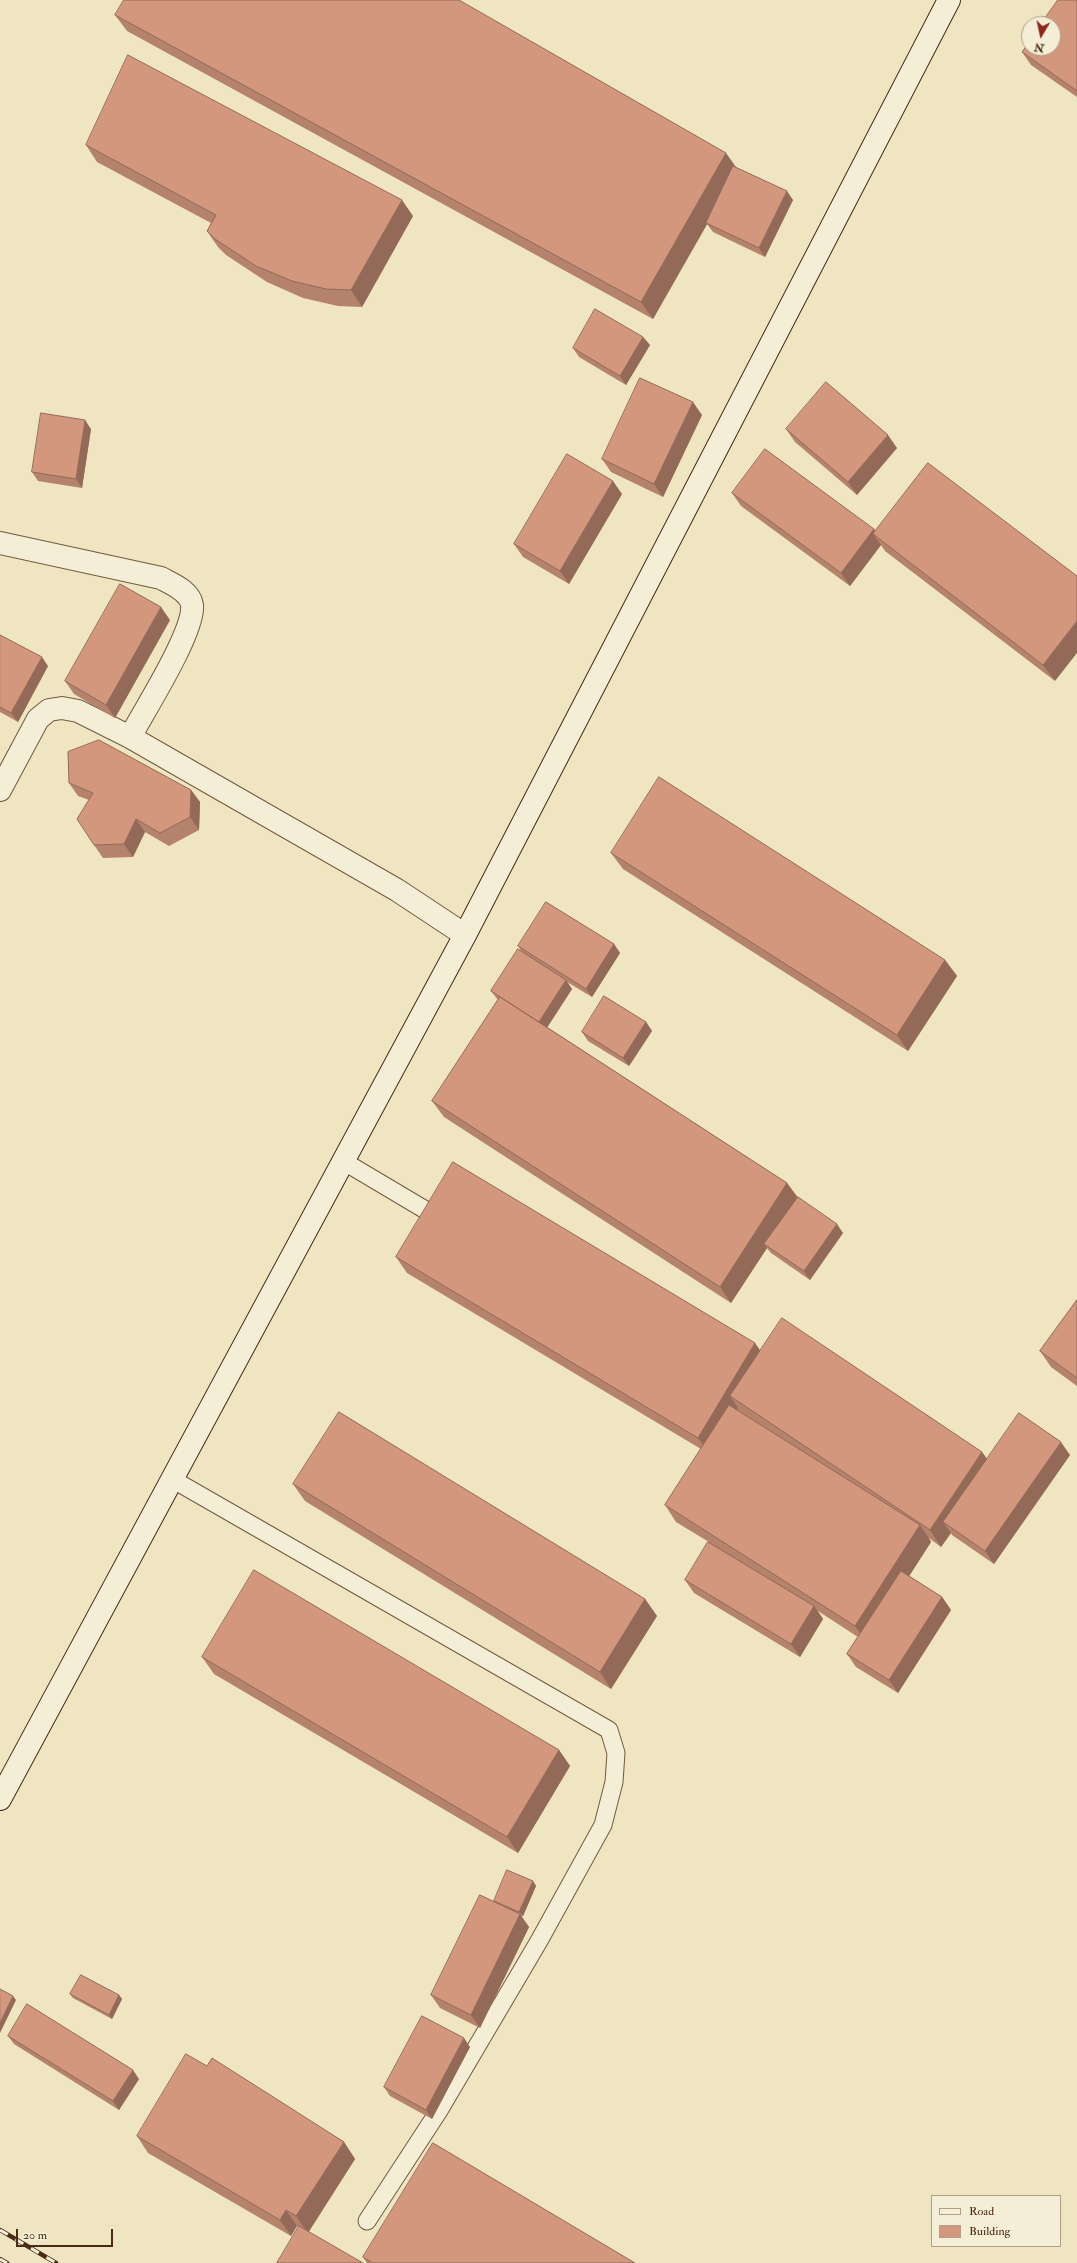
<!DOCTYPE html>
<style>
body{margin:0}
#map{position:relative;width:1077px;height:2263px;overflow:hidden;background:#efe5c0;font-family:"IM FELL Double Pica",serif}
canvas{display:block}
.legend{position:absolute;left:931px;top:2195px;width:130px;height:52px;box-sizing:border-box;background:#f5eed6;border:1px solid #b0a089;margin:0;padding:5px 7px;list-style:none;font-size:12px;color:#492a16}
.legend li{display:flex;align-items:center;gap:8px;height:20px}
.legend b{width:20px;border:1px solid #b0a089}
.north{position:absolute;left:1021px;top:16px;width:40px;height:40px;box-sizing:border-box;background:#f5eed6;border:1px solid #b0a089;border-radius:50%;rotate:189deg;font-size:11px;font-weight:700;line-height:16px;text-align:center;color:#492a16}
.north::after{content:'';display:block;margin:auto;width:14px;height:18px;background:#8f2418;clip-path:polygon(50% 0,100% 100%,50% 72%,0 100%)}
.scale{position:absolute;left:16px;top:2229px;width:97px;height:18px;box-sizing:border-box;border:2px solid #492a16;border-top:0;padding-left:5px;font-size:12px;line-height:14px;white-space:nowrap;color:#492a16;-webkit-text-stroke:3px #f5eed6;paint-order:stroke}
</style>
<div id="map">
<canvas width="1077" height="2263"></canvas>
<ul class="legend">
<li><b style="height:5px;background:#f5eed6"></b>Road</li>
<li><b style="height:11px;background:#d2977d"></b>Building</li>
</ul>
<div class="north">N</div>
<div class="scale">20 m</div>
</div>
<script>
const context = document.querySelector('canvas').getContext('2d');
context.lineJoin = 'round';
function trace(path, color, width, dash) { context.strokeStyle = color; context.lineWidth = width; context.lineCap = dash ? 'butt' : 'round'; context.setLineDash(dash || []); context.stroke(path); }
function fill(path, color) { context.fillStyle = color; context.fill(path, 'evenodd'); }
const service = new Path2D(`
 M343,1161L444,1221
 M172,1479L609,1730L616,1753L614,1782L603,1825L539,1941L440,2109L367,2221`);
const minor = new Path2D(`
 M0,543L161,578C172,584 190,591 192,605C195,631 144,711 130,737
 M0,790L38,719L49,710L62,708L78,711L130,737L397,890L465,935`);
const secondary = new Path2D(`
 M0,1799L465,935L949,0`);
trace(service, '#725940', 19);
trace(minor, '#725940', 24);
trace(secondary, '#492a16', 24);
trace(service, '#f5eed6', 17);
trace(minor, '#f5eed6', 22);
trace(secondary, '#f5eed6', 22);
const rail = new Path2D(`
 M0,2230L56,2263
 M0,2259L7,2263`);
trace(rail, '#492a16', 4.5);
trace(rail, '#f5eed6', 3, [9]);
fill(new Path2D(`
 M1077,0V97L1031,65L1022,52Z
 M115,15L735,167L793,200L765,257L713,232L707,224L653,319L127,31Z
 M86,145L413,216L362,307L338,306L303,298L267,282L226,255L218,247L207,231L211,223L97,162Z
 M643,337L650,345L626,385L579,357L573,348Z
 M702,415L663,497L611,472L602,459Z
 M91,429L82,488L38,481L32,472Z
 M786,429L897,448L857,495L795,442Z
 M928,463L1055,681L885,551L881,545L850,586L741,506L732,493L874,529L876,531Z
 M622,494L569,584L523,557L514,544Z
 M170,620L115,718L74,694L65,681Z
 M0,635L48,666L18,722L0,712Z
 M69,783L191,790L200,802L199,830L169,846L145,832L133,857L103,858L94,845L89,800L78,796Z
 M611,853L945,960L957,976L908,1051L623,869Z
 M614,944L620,953L592,997L567,982L572,989L547,1027L787,1183L797,1197L843,1233L810,1280L771,1253L767,1248L731,1303L444,1117L432,1101L498,1000L491,991L522,952L518,946Z
 M646,1022L652,1031L629,1066L588,1041L582,1032Z
 M396,1257L760,1351L982,1452L987,1459L1070,1455L994,1564L952,1535L951,1533L941,1547L929,1538L931,1542L909,1576L942,1597L951,1610L898,1693L856,1667L847,1654L858,1637L818,1611L823,1619L800,1657L694,1593L685,1580L709,1542L676,1522L665,1505L701,1449L407,1273Z
 M1077,1300V1386L1051,1367L1040,1351Z
 M293,1484L645,1599L657,1616L611,1689L305,1501Z
 M202,1657L559,1750L570,1766L518,1853L214,1674Z
 M533,1881L536,1886L523,1916H521L529,1927L480,2028L440,2008L431,1995L496,1903L494,1901Z
 M70,1994L119,1995L122,1999L112,2019L73,1998Z
 M8,2036L139,2079L119,2110L14,2044Z
 M470,2047L432,2119L390,2096L384,2087Z
 M207,2066L344,2142L355,2159L309,2231L297,2226L291,2236L148,2153L137,2136Z
 M363,2257L635,2263H367Z`), '#b5826c');
fill(new Path2D(`
 M726,153L738,170L653,319L641,302Z
 M787,191L793,200L765,257L759,248Z
 M402,200L413,216L362,307L351,290Z
 M643,337L650,345L626,385L620,376Z
 M693,402L702,415L663,497L654,484Z
 M85,420L91,429L82,488L76,479Z
 M888,435L897,448L857,495L848,482Z
 M613,481L622,494L569,584L560,571Z
 M874,529L883,542L873,534L881,545L850,586L841,573Z
 M161,607L170,620L115,718L106,705Z
 M1077,621V653L1055,681L1043,665Z
 M42,657L48,666L18,722L11,713Z
 M191,790L200,802L199,830L190,817Z
 M136,819L145,832L133,857L124,844Z
 M614,944L620,953L592,997L586,989Z
 M945,960L957,976L908,1051L897,1035Z
 M566,980L572,989L545,1031L539,1022Z
 M646,1022L652,1031L629,1066L623,1058Z
 M787,1183L799,1199L764,1244L767,1248L731,1303L720,1287Z
 M837,1224L843,1233L810,1280L804,1271Z
 M755,1343L767,1360L730,1396L738,1408L710,1454L698,1438Z
 M1061,1442L1070,1455L994,1564L985,1551Z
 M982,1452L994,1469L943,1522L951,1533L941,1547L930,1530Z
 M920,1525L931,1542L867,1642L855,1626Z
 M942,1597L951,1610L898,1693L889,1680Z
 M645,1599L657,1616L611,1689L600,1672Z
 M814,1606L823,1619L800,1657L791,1644Z
 M559,1750L570,1766L518,1853L507,1837Z
 M533,1881L536,1886L523,1916L519,1912Z
 M520,1914L529,1927L480,2028L471,2015Z
 M119,1995L122,1999L112,2019L109,2015Z
 M13,1996L16,2000L0,2033V2023Z
 M464,2038L470,2047L432,2119L426,2110Z
 M133,2070L139,2079L119,2110L113,2101Z
 M344,2142L355,2159L308,2233L296,2216Z
 M286,2210L297,2226L291,2236L280,2220Z`), '#936a58');
const building = new Path2D(`
 M124,0H459L726,153L641,302L115,15Z
 M1058,0H1077V91L1022,52L1029,42V48H1053V24H1041Z
 M128,55L402,200L351,290L326,289L292,281L256,266L215,239L207,231L216,215L86,145Z
 M733,166L787,191L759,248L706,223Z
 M595,309L643,337L620,376L573,348Z
 M640,378L693,402L654,484L602,459Z
 M826,382L888,435L848,482L786,429Z
 M41,413L85,420L76,479L32,472Z
 M765,449L874,529L841,573L732,493Z
 M567,454L613,481L560,571L514,544Z
 M928,463L1077,576V621L1043,665L873,534Z
 M120,584L161,607L106,705L65,681Z
 M0,635L42,657L11,713L0,707Z
 M99,740L191,790L190,817L160,833L136,819L124,844L94,845L77,819L93,793L69,783L68,752Z
 M659,777L945,960L897,1035L611,853Z
 M546,902L614,944L586,989L518,946Z
 M518,949L566,980L539,1022L491,991Z
 M604,996L646,1022L623,1058L582,1032Z
 M500,997L787,1183L720,1287L432,1101Z
 M453,1162L755,1343L698,1438L396,1257Z
 M798,1197L837,1224L804,1271L764,1244Z
 M1077,1300V1378L1040,1351Z
 M782,1318L982,1452L930,1530L730,1396Z
 M729,1405L920,1525L855,1626L665,1505Z
 M339,1412L645,1599L600,1672L293,1484Z
 M1019,1413L1061,1442L985,1551L943,1522Z
 M708,1542L814,1606L791,1644L685,1580Z
 M254,1570L559,1750L507,1837L202,1657Z
 M901,1571L942,1597L889,1680L847,1654Z
 M507,1870L533,1881L519,1912L494,1901Z
 M480,1895L520,1914L471,2015L431,1995Z
 M81,1975L119,1995L109,2015L70,1994Z
 M0,1989L13,1996L0,2023Z
 M27,2004L133,2070L113,2101L8,2036Z
 M422,2016L464,2038L426,2110L384,2087Z
 M186,2054L207,2066L212,2058L344,2142L296,2216L286,2210L280,2220L137,2136Z
 M433,2143L635,2263H373L363,2257Z
 M299,2226L363,2263H277Z`);
fill(building, '#d2977d');
trace(building, '#936a58', 1);
</script>
